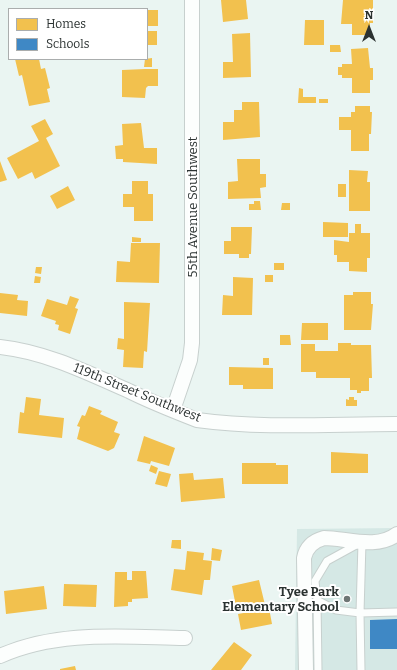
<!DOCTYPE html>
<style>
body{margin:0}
#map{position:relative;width:397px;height:670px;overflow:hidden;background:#eaf5f2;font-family:Bitter,serif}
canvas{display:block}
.legend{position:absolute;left:8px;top:8px;width:140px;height:52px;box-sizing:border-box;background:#fff;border:1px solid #aaadad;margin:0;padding:5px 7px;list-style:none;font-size:12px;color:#2b3231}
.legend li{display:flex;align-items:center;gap:8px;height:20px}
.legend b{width:20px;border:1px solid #aaadad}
.north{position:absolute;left:349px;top:8px;width:40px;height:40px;-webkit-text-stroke:3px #fff;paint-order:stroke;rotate:0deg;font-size:11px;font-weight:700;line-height:16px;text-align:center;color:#2b3231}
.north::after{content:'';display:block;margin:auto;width:14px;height:18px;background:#2b3231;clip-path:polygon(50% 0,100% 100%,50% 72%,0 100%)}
</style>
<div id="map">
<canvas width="397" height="670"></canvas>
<ul class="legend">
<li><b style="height:11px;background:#f2c14e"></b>Homes</li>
<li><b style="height:11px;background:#3f88c5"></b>Schools</li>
</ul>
<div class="north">N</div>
</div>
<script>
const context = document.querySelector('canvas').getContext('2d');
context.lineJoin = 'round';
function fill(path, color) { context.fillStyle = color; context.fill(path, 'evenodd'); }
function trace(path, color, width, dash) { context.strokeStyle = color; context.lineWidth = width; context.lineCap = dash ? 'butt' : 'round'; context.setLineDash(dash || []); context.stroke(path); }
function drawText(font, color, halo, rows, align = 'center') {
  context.font = font + ' Bitter,serif'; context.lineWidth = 4; context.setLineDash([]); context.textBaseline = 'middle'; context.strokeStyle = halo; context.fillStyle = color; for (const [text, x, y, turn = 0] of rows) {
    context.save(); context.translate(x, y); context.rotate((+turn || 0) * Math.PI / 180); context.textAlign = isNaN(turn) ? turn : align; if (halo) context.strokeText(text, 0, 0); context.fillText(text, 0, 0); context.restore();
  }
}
fill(new Path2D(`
 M397,528V670H295L297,529Z`), '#d5e8e5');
fill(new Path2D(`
 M221,0H246L248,19L223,22Z
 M343,0H373V23H370V35H352V24H341Z
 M147,10H158V26H147Z
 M305,20H324V45H304Z
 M147,31H157V45H147Z
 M250,33L251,77L223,78V62H233L232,34Z
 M330,45H340L341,52H330Z
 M368,48L370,68H373V80H370V93H352V78H342V75H338V67H342V64H352L351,49Z
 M152,58V67H144L145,59Z
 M15,59H39L41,69L45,68L50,88L47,89L50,102L29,106L22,75L19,76Z
 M145,69H158V86H148L146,88L145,98L122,97V70Z
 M299,88L303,89V97H316V103H298Z
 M319,99H328V103H319Z
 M242,102H259L260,137L223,140V122H234V110H242Z
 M355,106H370V112H372L371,134H369V151H351V130H339V117H351V112H355Z
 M45,119L53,134L46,138L60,166L35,179L32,172L18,179L7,158L39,141L31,126Z
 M141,123L144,148H157V164L123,162V159H116L115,146L123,145L122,124Z
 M237,159H260V174H266V187L260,188L261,198L228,199V182L238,181Z
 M0,161L7,180L0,182Z
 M349,170L368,171L367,182H370V211H349Z
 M132,181H148V194H153V221H134V207H123V194H132Z
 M338,184H346V197H338Z
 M68,186L75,200L57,209L50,196Z
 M254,201H260L261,210H249V204H254Z
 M282,203H290V210H281Z
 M323,222L348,223V237H323Z
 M355,224H361V233H370V258H367V272L349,271V262H337V255H334V240L349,242V233H355Z
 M231,227H252L251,254H249V258H239V254H224V241H231Z
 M132,237L141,238V242H132Z
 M131,243H160L159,283L116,282L117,261L130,262Z
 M274,263H284V270H274Z
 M36,267H42L41,274L35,273Z
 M265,275H273V282H265Z
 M35,276L41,277L40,283H34Z
 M233,277L253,278L252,315H222L223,295L233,296Z
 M353,292H371V304H373L371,330H344V295H353Z
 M0,293L18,295L17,300L28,301L27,316L0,313Z
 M70,296L79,299L75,308L78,309L70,334L58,330L59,325L55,324L56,321L41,316L47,299L67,305Z
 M124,302L150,303L147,352L144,351L143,368L123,367L124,350L117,349L118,338L124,339Z
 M302,323H328V340H301Z
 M280,335H290L291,345H280Z
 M338,343H351V345H371L372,378H369V391H361V393H357V390H350V378H316V372H301V344H315V351H338Z
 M263,358H269V365H263Z
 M229,367L273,368V389H243V385H229Z
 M26,397L41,399L39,415L64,418L62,438L18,433L20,412L24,413Z
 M349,397H354V400H357V406H346V399L349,400Z
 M89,406L102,411L100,414L118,422L114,432L120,434L114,448L108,451L77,439L80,427L77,426L82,415L85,416Z
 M144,436L175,448L169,466L151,461L150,464L137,461Z
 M331,452L368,454V473H331Z
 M242,463H276V465H288V484H242Z
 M151,465L158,468L156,474L149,471Z
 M159,471L171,474L167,487L155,484Z
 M193,473L194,480L223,478L225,498L181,502L179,474Z
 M172,540H181V549L171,548Z
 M212,548L222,550L220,561L211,560Z
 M187,551L204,553L203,560L212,561L210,580H204L202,595L171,590L174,569L185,570Z
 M132,571H146L148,598L132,599V602H128V606L114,607L115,572H127V580H132Z
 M259,580L266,609L269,608L272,624L241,630L238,614L249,612L248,604L236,607L232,586Z
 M64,584L97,585L96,607L63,606Z
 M44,586L47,609L6,614L4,591Z
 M234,642L252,655L241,670H211Z
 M75,666L76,670H60V669Z`), '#f2c14e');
fill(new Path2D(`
 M397,619V649H370V620Z`), '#3f88c5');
const service = new Path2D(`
 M317,600L336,610L360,613L362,542
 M318,670L317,600L315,581L327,561L358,544
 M361,670L360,613L397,612`);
const minor = new Path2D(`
 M0,347C46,352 88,373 129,391C151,402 174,411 197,420C263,429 331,424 397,424
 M173,410L190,360L192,343V0
 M0,656C58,630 123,637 185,638
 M306,670L304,558C306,548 313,541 324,538C346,538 377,550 397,534`);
trace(service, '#c7d0ce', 9);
trace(minor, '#c7d0ce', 16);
trace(service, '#fcfefd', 7);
trace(minor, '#fcfefd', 14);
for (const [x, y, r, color] of [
 [347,599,4,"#6e7675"]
]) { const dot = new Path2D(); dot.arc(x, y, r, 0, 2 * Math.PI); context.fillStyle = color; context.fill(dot); trace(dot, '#fff', 1.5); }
drawText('13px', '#2b3231', '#fff', [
 ["55th Avenue Southwest",193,207,-90],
 ["119th Street Southwest",137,393,22]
]);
drawText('bold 13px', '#2b3231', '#fff', [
 ["Tyee Park",339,592],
 ["Elementary School",339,607]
], 'right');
</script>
